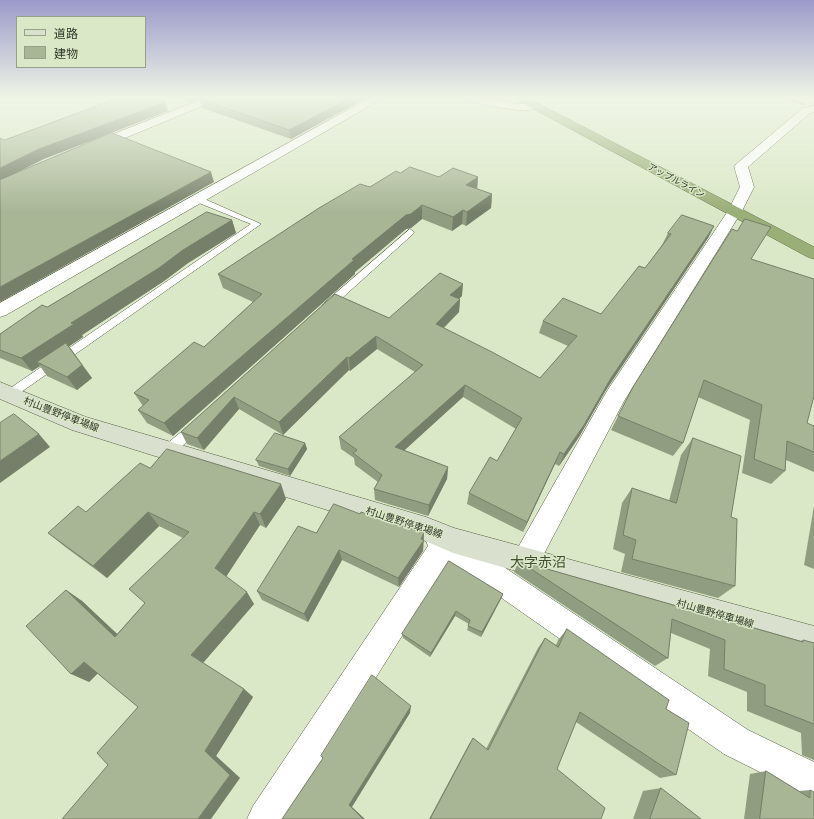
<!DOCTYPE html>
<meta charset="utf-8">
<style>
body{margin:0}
#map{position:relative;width:814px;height:819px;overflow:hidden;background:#dbe8c7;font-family:"Fira Sans Condensed","Noto Sans JP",sans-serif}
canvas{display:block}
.legend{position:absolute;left:16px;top:16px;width:130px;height:52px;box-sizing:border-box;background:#dbe8c7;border:1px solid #97a188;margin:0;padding:5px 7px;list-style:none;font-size:12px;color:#31372a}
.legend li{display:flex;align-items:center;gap:8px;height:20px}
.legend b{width:20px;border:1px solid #97a188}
</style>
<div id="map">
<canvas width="814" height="819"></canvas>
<ul class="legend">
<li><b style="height:5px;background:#d9e0cd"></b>道路</li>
<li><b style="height:11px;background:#a9b696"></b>建物</li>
</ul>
</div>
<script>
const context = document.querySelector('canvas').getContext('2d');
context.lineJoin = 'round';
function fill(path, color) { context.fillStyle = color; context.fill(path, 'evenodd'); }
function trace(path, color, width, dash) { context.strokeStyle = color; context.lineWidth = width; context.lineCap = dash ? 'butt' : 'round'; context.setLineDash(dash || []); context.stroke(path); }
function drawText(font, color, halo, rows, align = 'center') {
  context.font = font + ' "Fira Sans Condensed","Noto Sans JP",sans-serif'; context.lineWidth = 3; context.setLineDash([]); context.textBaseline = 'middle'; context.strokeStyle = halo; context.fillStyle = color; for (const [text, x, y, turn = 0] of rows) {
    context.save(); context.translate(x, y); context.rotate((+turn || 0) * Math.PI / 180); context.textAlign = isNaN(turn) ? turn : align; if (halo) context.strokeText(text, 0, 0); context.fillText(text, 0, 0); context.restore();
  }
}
fill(new Path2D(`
 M788,97L805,103L806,104L803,105L781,97Z`), '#c8739c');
const service = new Path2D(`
 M194,197H200L261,224L14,397H6L4,394L6,391L251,224L194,201Z
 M410,229L414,232L413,234L331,308H323L322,306L323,304Z
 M195,422L199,424L201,427L199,430L174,454L169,455L164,454L163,450L164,446L191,424Z`);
const minor = new Path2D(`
 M208,97H224L96,150H88L86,147L88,144Z
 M371,97H385L6,315L0,317V303Z
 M460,97H484L518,104L534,103L539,106C530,117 479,103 465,100Z
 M814,106V112L810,113L748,167L754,187L742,211L624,401L536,569L526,573L516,569L512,560L516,551L607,391L728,211L740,187L734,166L803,108Z
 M438,526L447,529L748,730L814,762V799L724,754L449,561L287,819H247L253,806L428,546L425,538L429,529Z`);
const secondary = new Path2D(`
 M0,382L86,417L426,517L454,528L814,626V656L453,553L423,540L72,430L0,399Z`);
const trunk = new Path2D(`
 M512,97H526L814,247V259L808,257Z`);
trace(service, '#545f42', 1);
trace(minor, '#545f42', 1);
trace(secondary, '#545f42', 1);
trace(trunk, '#657747', 1);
fill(service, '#fff');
fill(minor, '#fff');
fill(secondary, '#d9e0cd');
fill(trunk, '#9aae78');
fill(new Path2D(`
 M183,97H203L189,103L184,101Z
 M366,98L291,139L202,108L200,99Z
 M400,173L439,177H478L477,189L492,194L491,208L466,226L462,224L452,231L422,219L411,228L406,229L355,272V274L173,436L147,423L138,410L143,406L134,393L204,347L253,302L223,288L218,274L370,187Z
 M232,220L236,233L188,263L164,281L82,335L83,337L69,346L92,378L77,390L47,376L40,366L32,371L0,358V334L47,307Z
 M714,226L708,238L606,390L579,437L559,466L555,464L523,532L467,504L469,493L497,461L516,429L463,397L404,450L448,467L447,479L428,516L375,500L374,489L378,482L355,465L354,458L341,449L339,437L415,372L377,349L350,371L349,370L283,435L239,409L204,450L187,444L181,432L335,294L389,318L462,296L459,299H460L459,312L444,328L540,378L568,346L539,333L543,321L601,314L645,268L662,245L668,233Z
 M751,259L807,423L814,426V472L786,460L785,471L771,484L742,473L750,420L698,397L683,443L673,456L611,430L633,387Z
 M693,438L731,517L735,586L718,598L621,572L625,554L613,549L622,503L632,488L669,501L681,455Z
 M305,443L307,449L290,476L259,466L256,460Z
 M150,468L286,499L266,528L260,525L226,576L254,604L203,663L244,689L253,697L216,756L240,778L108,765L138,707L98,673L89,682L66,590L82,601L117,634L145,603L183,538L159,526L107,578L64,546L48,533L86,512Z
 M814,506V569L804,565Z
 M360,514L424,533L423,551L399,587L342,560L308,622L262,600L257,591L316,533Z
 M449,561L503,594L481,637L467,630L469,624L455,616L430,657L403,638L402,634Z
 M519,561L801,641L803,640L814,643V760L802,755L801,733L747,711V692L708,676L710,649L671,633L668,658L655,666L514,572Z
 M567,629L666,709L676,775L660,778L576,722L557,769L601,819H429L469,744L473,738L486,749L538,648L545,638L556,645L558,640Z
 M766,771L799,791L810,790L814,819H744L750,774Z
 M661,788L701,819H633L643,791Z`), '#919d81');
fill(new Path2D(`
 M188,97H203L189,103Z
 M352,97H366V98L291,139L289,130Z
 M165,102L168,111L44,159L0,181V168L39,149Z
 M211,172L214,182L0,302V287Z
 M478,177L477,190L466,185Z
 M492,194L491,208L466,226L467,212Z
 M422,205V219L411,228L406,229L355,272V274L173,436L164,423L352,259L406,215Z
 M463,210L462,224L452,231L453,217Z
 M232,220L236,233L188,263L164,281L82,335L83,337L41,365L37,362L40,366L32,371L21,358L71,323L183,250Z
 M714,226L708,238L606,390L579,437L559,466L564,454L611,378Z
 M463,284L462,296L449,307L450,295Z
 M460,299L459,312L435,336L436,324Z
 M376,336L377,349L350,371L349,358Z
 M347,357L349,370L283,435L279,422Z
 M82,365L92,378L77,390L67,377Z
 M465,385L463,397L395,459V447Z
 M234,397L239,409L204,450L197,438Z
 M39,434L50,447L0,483V461Z
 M305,443L307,449L290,476L288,469Z
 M560,452L555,464L523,532L527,522Z
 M448,467L447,479L428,516L429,505Z
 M281,484L286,499L266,528L260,514Z
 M148,512L159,526L107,578L93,566Z
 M254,512L260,525L224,580L215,568Z
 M424,533L423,551L399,587L398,578Z
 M339,550L342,560L308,622L304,614Z
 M66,590L82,601L130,646L115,637Z
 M247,592L254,604L202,664L191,655Z
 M503,594L501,599L481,637L482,632Z
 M456,611L455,616L430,657L431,653Z
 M84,662L101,670L89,682L71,674Z
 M244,689L253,697L216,756L240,778L211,819H198L205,751Z
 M411,706L410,713L352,807L365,819H363L349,805Z`), '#767f69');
const building = new Path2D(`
 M121,97H152L165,102L39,149L0,168V138L4,140Z
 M205,97H352L289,130L200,99Z
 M112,133L211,172L0,287V180Z
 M410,167L439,177L453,168L478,177L466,185L492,194L467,212L463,210L453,217L422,205L411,214L406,215L352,259L354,260L164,423L138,410L149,400L134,393L194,342L204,347L262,294L218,274L319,208L360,184L370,187L396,171L400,173Z
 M207,212L232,220L183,250L159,268L71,323L74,324L21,358L0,350V334L42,305L47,307Z
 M682,215L714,226L611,378L584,425L564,454L560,452L527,522L469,493L490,457L497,461L522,418L465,385L395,447L448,467L429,505L374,489L382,475L353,453L357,450L339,437L423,365L376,336L349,358L347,357L279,422L234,397L197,438L181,432L335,294L389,318L440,273L463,284L450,295L460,299L436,324L492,352L540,378L577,336L543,321L563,298L601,314L639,266L645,268L671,234L668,233Z
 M745,219L771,227L751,259L814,279V396L807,423L814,426V452L787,441L785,471L754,459L762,405L704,380L683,443L618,416L633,387L732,229L737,231Z
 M66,343L82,365L67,377L37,362Z
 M14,414L39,434L0,461V423Z
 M275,433L305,443L288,469L256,460Z
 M693,438L741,456L731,517L737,519L735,586L632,559L636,540L623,535L632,488L676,503Z
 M167,449L281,484L260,514L254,512L215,568L247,592L191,655L244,689L205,751L230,775L198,819H62L108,765L97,753L138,707L84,662L71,674L26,626L66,590L115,637L145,603L129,589L189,532L148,512L93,566L48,533L78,506L86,512L140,463L150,468Z
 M334,504L360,514L361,512L424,533L421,539L424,540L398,578L339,550L304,614L257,591L298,526L316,533Z
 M449,561L503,594L482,632L468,626L470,620L456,611L431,653L402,634Z
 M519,561L803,642V640L814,643V724L765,705V685L724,669L725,640L672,619L668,658Z
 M567,629L669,700L666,709L689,723L676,775L580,712L557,769L605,808L601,819H430L473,738L488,750L545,638L558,647Z
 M372,675L411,706L349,805L363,819H282L323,758L321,756Z
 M766,771L810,798V790L814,792V819H760Z
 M661,788L701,819H650Z`);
fill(building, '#a9b696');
trace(building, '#767f69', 1);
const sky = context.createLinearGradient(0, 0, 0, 212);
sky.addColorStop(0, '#9b9aca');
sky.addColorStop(0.46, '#eff5e6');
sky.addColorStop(1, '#eff5e600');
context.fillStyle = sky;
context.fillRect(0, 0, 814, 212);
drawText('9px', '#31372a', '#dbe8c7', [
 ["アップルライン",676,181,28]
]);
drawText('10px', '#31372a', '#dbe8c7', [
 ["村山豊野停車場線",61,415,21],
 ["村山豊野停車場線",404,523,18],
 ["村山豊野停車場線",715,614,16]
]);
drawText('14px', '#424d31', '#dbe8c7', [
 ["大字赤沼",538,563]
]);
</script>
